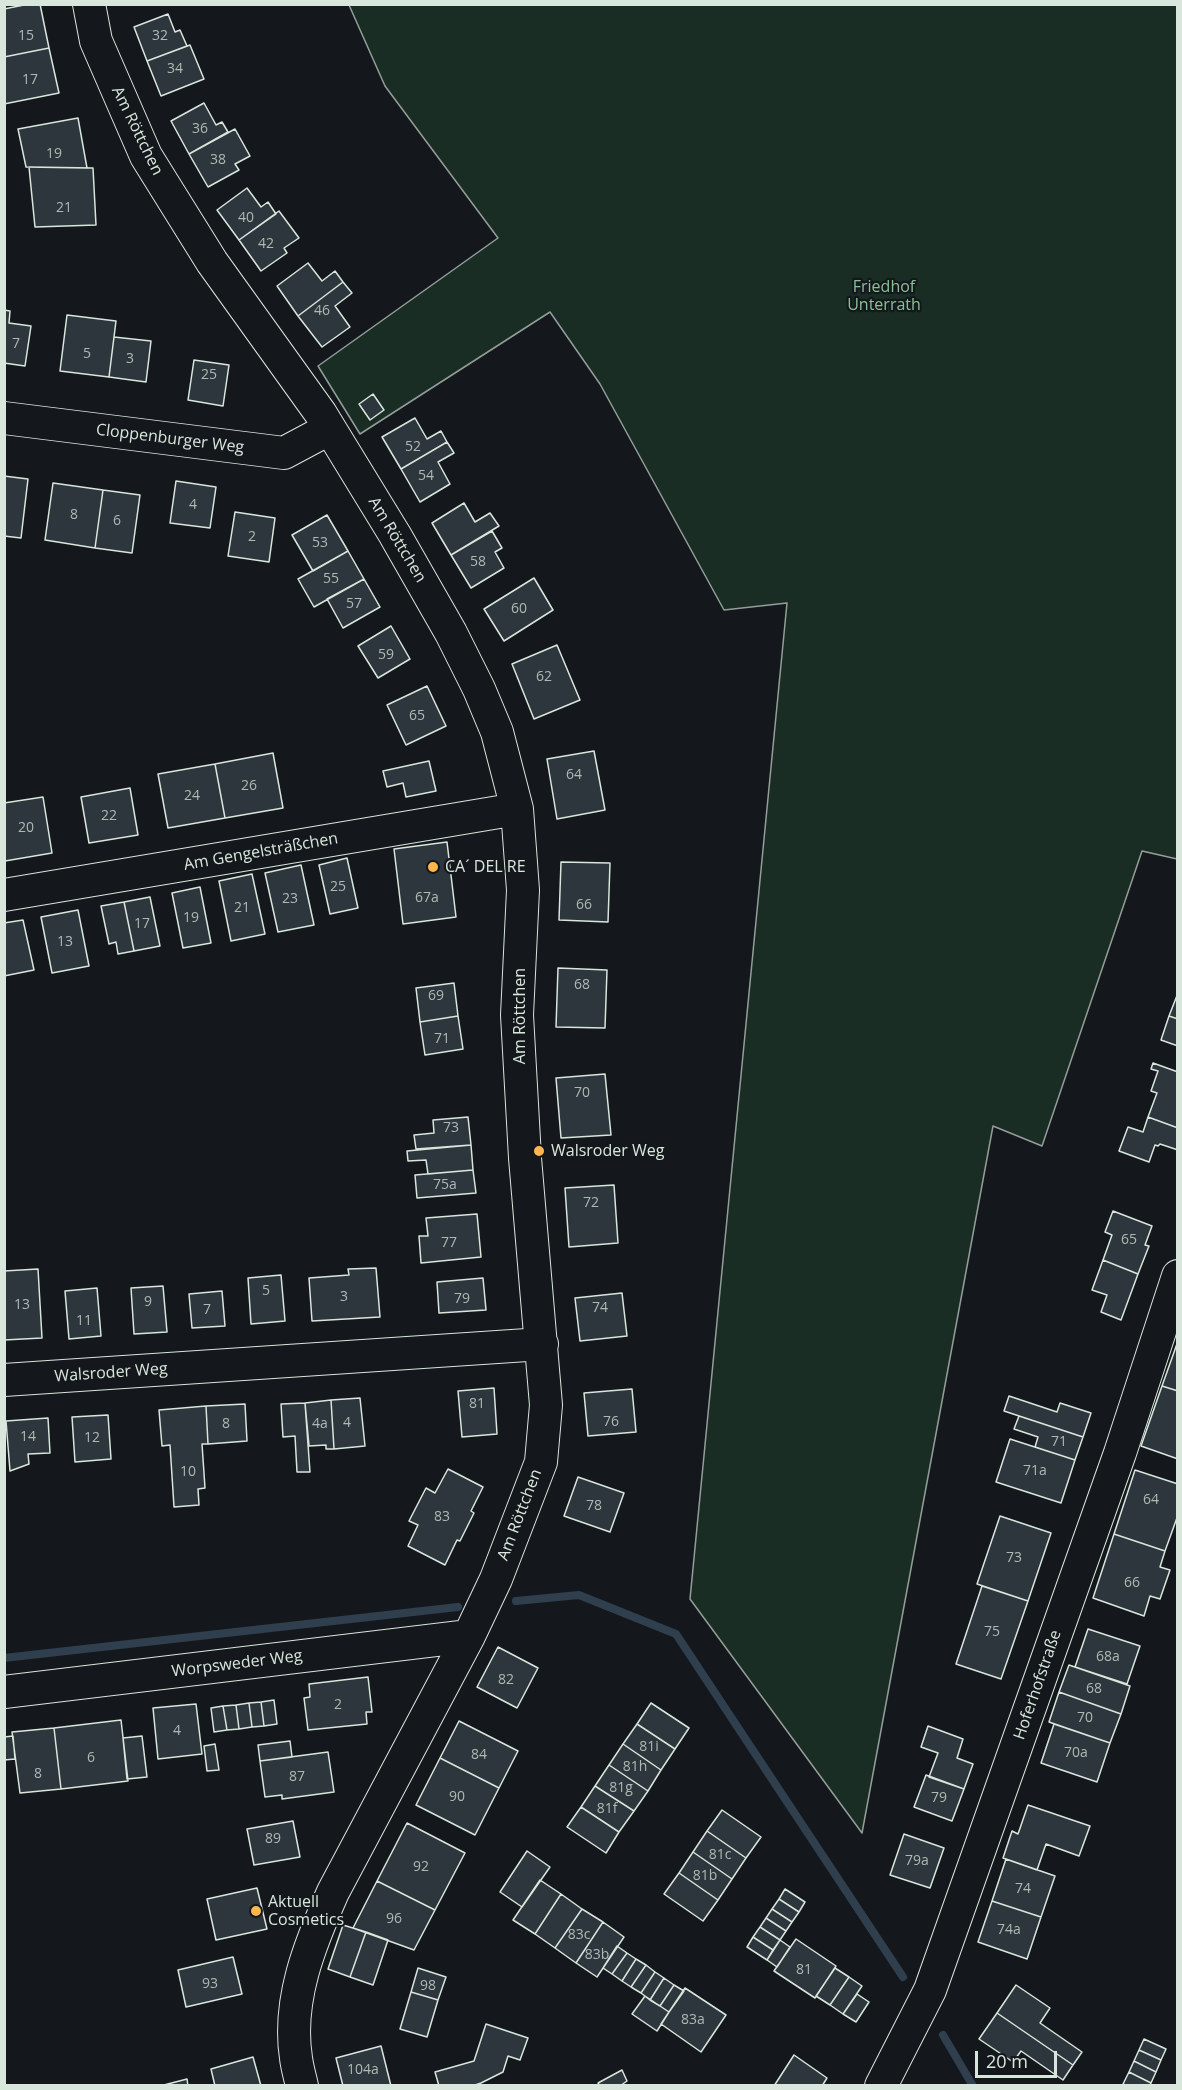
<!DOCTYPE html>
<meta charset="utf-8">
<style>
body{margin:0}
#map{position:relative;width:1182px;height:2090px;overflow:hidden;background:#14181c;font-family:"Open Sans",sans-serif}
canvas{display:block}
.frame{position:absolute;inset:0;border:6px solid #d8e6dc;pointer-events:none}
.scale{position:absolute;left:975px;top:2051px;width:82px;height:27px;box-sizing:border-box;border:3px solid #d8e6dc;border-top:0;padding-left:8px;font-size:18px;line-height:21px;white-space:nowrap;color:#d8e6dc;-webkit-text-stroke:4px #14181c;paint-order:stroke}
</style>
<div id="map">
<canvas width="1182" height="2090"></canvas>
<div class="frame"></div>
<div class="scale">20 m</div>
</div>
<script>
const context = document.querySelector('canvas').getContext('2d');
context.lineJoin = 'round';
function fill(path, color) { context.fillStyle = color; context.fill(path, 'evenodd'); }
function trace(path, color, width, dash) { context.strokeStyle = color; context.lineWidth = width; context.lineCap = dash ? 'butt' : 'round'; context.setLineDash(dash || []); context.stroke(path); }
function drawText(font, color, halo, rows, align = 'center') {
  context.font = font + ' "Open Sans",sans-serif'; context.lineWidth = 4.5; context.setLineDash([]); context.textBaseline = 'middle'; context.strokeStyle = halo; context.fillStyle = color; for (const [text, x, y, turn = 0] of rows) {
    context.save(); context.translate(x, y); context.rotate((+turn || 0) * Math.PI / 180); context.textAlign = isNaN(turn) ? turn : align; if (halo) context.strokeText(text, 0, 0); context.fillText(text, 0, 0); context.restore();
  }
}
const green = new Path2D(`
 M349,5H1177V859L1142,851L1042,1146L993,1126L862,1833L690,1599L787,603L724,610L600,384L550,312L360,434L318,366L498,238L385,86Z`);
fill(green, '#1a2d24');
trace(green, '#939e99', 1.5);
trace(new Path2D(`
 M516,1601L579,1595L676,1634L903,1977
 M4,1658L458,1607
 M943,2035L973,2086`), '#2f3f4d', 8);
const building = new Path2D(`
 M29,4H40L49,48L4,57V9Z
 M168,14L175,32L180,30L187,46L147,61L134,27Z
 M190,45L204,79L161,96L147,61Z
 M49,48L59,93L4,104V57Z
 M204,103L216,125L222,122L228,132L189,154L171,121Z
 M78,118L87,168L26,167L18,129Z
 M235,129L250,156L235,164L239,170L208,187L189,154Z
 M29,167L93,168L96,225L35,227Z
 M247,188L261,207L268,202L276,214L239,240L217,210Z
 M279,211L299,238L284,248L287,253L261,271L239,240Z
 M308,263L322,281L335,271L343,282L298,316L277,286Z
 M343,282L352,293L335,306L350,327L322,347L298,316Z
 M4,310L10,311L9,323L31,326L25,366L4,363Z
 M67,315L116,321L109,377L60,371Z
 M114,337L151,341L146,382L109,377Z
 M194,360L229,365L223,406L188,400Z
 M373,394L384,410L370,420L359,404Z
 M415,418L427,439L441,431L447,442L401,469L382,437Z
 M447,442L454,453L438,462L450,484L420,502L401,469Z
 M4,476L28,479L21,538L4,536Z
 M176,481L216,487L210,528L170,523Z
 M53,483L103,490L95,548L45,540Z
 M103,490L140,495L132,553L95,548Z
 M464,503L475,522L490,513L499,526L451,555L432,523Z
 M235,512L275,518L269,562L228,556Z
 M327,515L348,551L313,571L292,535Z
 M492,531L502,548L495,552L504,568L471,588L451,555Z
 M348,551L364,579L314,607L298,579Z
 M534,578L553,610L504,641L484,609Z
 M364,579L380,607L343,628L327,599Z
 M391,626L410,659L378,678L358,646Z
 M557,645L580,700L534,719L512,664Z
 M427,686L446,726L406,745L387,705Z
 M594,751L605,810L557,819L547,759Z
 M273,753L283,808L225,818L215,764Z
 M429,761L436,791L406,797L403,783L387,787L383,771Z
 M215,764L225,818L168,828L158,774Z
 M130,788L138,835L89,843L81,797Z
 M43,797L52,853L5,861L4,803Z
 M447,842L456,917L403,924L394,849Z
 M347,858L358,908L330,914L319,865Z
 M561,862L610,863L608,922L559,920Z
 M301,865L314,925L278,932L265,873Z
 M252,874L265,934L231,941L219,881Z
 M200,887L211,943L183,948L172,893Z
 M150,897L160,946L134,951L124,902Z
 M124,902L134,951L118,954L116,942L109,944L101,906Z
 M78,910L89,966L52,973L41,917Z
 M23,920L34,970L4,976V923Z
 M558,968L607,970L605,1028L556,1027Z
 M454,983L458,1016L420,1022L416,988Z
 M1178,993V1019L1169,1016Z
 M458,1016L463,1049L425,1055L420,1022Z
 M1169,1016L1178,1019V1046L1161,1040Z
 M1153,1063L1178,1072V1128L1148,1117L1157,1093L1151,1091L1158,1071L1151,1069Z
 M605,1074L611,1135L561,1138L556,1078Z
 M468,1117L471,1145L416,1149L414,1135L434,1133L433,1120Z
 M1148,1117L1178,1128V1150L1160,1144L1158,1146L1155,1145L1149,1162L1119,1151L1128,1127L1143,1132Z
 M471,1145L473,1170L428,1174L426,1160L408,1161L407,1151Z
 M473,1170L476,1193L417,1198L415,1175Z
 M614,1185L618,1243L569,1247L565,1188Z
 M1113,1211L1152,1226L1145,1245L1149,1246L1138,1274L1103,1260L1112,1235L1105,1232Z
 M477,1214L481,1257L421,1263L419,1236H428L426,1218Z
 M1103,1260L1138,1274L1121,1320L1101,1312L1107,1295L1092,1290Z
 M376,1268L380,1317L312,1321L309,1278L349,1275L348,1269Z
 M38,1269L42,1338L4,1340V1271Z
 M281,1275L285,1321L251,1324L248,1278Z
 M483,1278L486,1310L439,1313L437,1282Z
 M163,1286L167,1332L134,1334L131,1288Z
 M97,1288L101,1336L69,1339L65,1291Z
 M222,1291L225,1326L192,1328L189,1294Z
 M622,1293L627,1336L580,1341L575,1298Z
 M1178,1341V1391L1162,1386Z
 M1162,1386L1178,1391V1459L1141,1446Z
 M494,1388L497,1434L462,1437L458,1391Z
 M632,1389L636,1432L588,1436L584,1393Z
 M1009,1396L1057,1412L1060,1403L1091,1413L1083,1437L1004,1411Z
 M360,1398L365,1446L334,1449L331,1400Z
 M331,1400L334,1449H326V1445L309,1446L305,1403Z
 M305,1403L310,1472H297L295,1436L283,1437L281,1404Z
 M245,1404L247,1441L208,1444L206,1406Z
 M206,1406L208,1444H202L205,1488L198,1489L199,1505L174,1507L170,1445L162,1446L159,1410Z
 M108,1415L111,1459L75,1462L72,1417Z
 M1019,1416L1083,1437L1075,1460L1035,1447L1038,1437L1014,1429Z
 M48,1418L50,1453L28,1454L29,1464L10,1471L6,1421Z
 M1010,1439L1075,1460L1061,1503L996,1482Z
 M448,1469L483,1487L471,1511L474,1513L460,1541L457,1540L445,1565L408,1546L418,1525L409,1521L426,1488L435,1493Z
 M1135,1470L1178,1484V1515L1165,1551L1114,1534Z
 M578,1477L624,1493L610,1532L564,1516Z
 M1000,1516L1051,1533L1028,1601L977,1584Z
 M1114,1534L1165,1551L1160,1567L1170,1570L1160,1599L1150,1596L1144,1616L1093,1598Z
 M982,1586L1028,1601L1001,1679L956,1664Z
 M1088,1629L1140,1646L1127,1684L1075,1667Z
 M498,1647L538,1668L517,1708L477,1687Z
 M1069,1665L1130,1686L1121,1714L1059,1692Z
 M368,1677L372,1712H366L367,1724L308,1730L304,1698L310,1697L309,1684Z
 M1059,1692L1121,1714L1110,1743L1049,1722Z
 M274,1700L277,1724L264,1726L261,1702Z
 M261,1702L264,1726L252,1727L249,1703Z
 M249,1703L252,1727L239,1729L236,1705Z
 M651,1703L689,1728L675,1749L637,1724Z
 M196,1704L202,1754L158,1759L153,1708Z
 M236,1705L239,1729L227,1730L223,1706Z
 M223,1706L227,1730L214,1732L211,1708Z
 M121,1720L128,1781L61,1789L54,1728Z
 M459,1721L518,1751L499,1788L440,1758Z
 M637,1724L675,1749L661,1770L623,1744Z
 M1054,1724L1110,1743L1097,1782L1041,1763Z
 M928,1726L963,1739L957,1758L973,1764L964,1789L929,1777L938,1753L921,1747Z
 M54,1728L61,1789L20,1793L12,1732Z
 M13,1736L15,1759L4,1760V1737Z
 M142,1736L147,1777L127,1779L123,1738Z
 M290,1741L292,1757L260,1761L258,1745Z
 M215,1744L219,1770L207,1771L204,1746Z
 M623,1744L661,1770L648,1791L609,1765Z
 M328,1752L334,1792L282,1799V1795L265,1797L260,1761Z
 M440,1758L499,1788L475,1835L416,1805Z
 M609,1765L648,1791L634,1811L595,1786Z
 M926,1775L964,1789L952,1821L914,1807Z
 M595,1786L634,1811L619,1832L581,1807Z
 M1028,1805L1090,1826L1079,1856L1046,1844L1037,1870L1003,1858L1012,1831L1018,1834Z
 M581,1807L619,1832L606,1853L567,1827Z
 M722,1810L761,1837L746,1858L707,1831Z
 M293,1821L300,1857L254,1865L247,1829Z
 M407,1823L465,1853L435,1910L377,1881Z
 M707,1831L746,1858L732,1879L693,1852Z
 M904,1834L944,1848L930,1888L890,1875Z
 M527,1851L550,1867L522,1907L500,1892Z
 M693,1852L732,1879L718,1900L679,1873Z
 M1006,1859L1055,1876L1041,1917L992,1901Z
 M679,1873L718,1900L703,1921L664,1894Z
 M540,1880L561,1894L535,1934L513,1920Z
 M377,1881L435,1910L414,1950L353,1928Z
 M257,1888L267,1929L216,1940L207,1899Z
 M785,1889L805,1902L799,1912L779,1899Z
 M561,1894L582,1909L555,1948L535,1934Z
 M779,1899L799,1912L792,1922L772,1909Z
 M992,1901L1041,1917L1027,1959L978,1942Z
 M582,1909L603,1922L576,1963L555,1948Z
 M772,1909L792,1922L786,1931L766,1918Z
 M766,1918L786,1931L780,1940L760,1927Z
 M603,1922L624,1937L597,1977L576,1963Z
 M343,1925L366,1932L350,1977L328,1969Z
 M760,1927L780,1940L773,1950L753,1937Z
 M366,1932L388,1940L373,1985L350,1977Z
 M753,1937L773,1950L767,1960L747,1947Z
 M796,1939L836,1966L815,1998L774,1971Z
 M780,1940L790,1947L777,1967L767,1960Z
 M617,1946L627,1953L612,1974L603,1968Z
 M627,1953L636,1959L622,1981L612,1974Z
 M233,1957L242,1994L186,2007L178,1970Z
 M636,1959L646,1965L631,1987L622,1981Z
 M646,1965L655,1972L641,1993L631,1987Z
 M418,1968L446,1977L438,2000L411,1992Z
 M835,1968L849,1977L830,2005L816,1996Z
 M655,1972L664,1978L650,2000L641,1993Z
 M849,1977L862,1986L843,2014L830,2005Z
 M664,1978L674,1985L660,2006L650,2000Z
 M674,1985L684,1991L669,2012L660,2006Z
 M1016,1985L1050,2008L1040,2023L1082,2052L1073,2065L997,2013Z
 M685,1988L726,2015L701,2052L661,2024Z
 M411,1992L438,2000L427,2037L400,2029Z
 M857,1994L869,2002L856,2022L843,2014Z
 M645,1996L669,2012L657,2031L632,2014Z
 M997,2013L1073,2065L1063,2080L1021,2051L1013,2062L979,2039Z
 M486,2024L528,2038L520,2060L508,2056L503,2072L481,2083L472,2086H439L435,2072L474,2061Z
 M1144,2039L1166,2049L1161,2060L1139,2050Z
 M381,2046L391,2086H343L336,2058Z
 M1139,2050L1161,2060L1156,2072L1134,2061Z
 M794,2055L827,2078L822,2086H774Z
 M253,2057L261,2086H215L211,2069Z
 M1134,2061L1156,2072L1151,2083L1129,2072Z
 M622,2070L627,2081L620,2086H600L598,2083Z
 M1129,2072L1151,2083L1150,2086H1128L1123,2084Z
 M187,2079L188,2086H160Z`);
fill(building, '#2c363c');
trace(building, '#d8e6dc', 1.5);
const minor = new Path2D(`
 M89,4L96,41L146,156L212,262L321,414L395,535L451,633L479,689L497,732L517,809L523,890L517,1015L525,1158L546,1405L541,1462L496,1579L469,1636L333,1892C310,1944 287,2000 296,2058C297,2067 300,2077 302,2086
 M4,418L284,453L329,429
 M4,895L517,809
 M4,1380L542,1344
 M4,1692L469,1636
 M881,2086L930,1990L1120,1453L1178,1276`);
trace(minor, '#d8e6dc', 34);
trace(minor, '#14181c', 32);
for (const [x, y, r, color] of [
 [433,867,6,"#ffb74d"],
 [539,1151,6,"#ffb74d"],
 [256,1911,6,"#ffb74d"]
]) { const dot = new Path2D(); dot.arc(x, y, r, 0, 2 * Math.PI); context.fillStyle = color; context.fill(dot); trace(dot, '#14181c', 2); }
drawText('14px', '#adbab4', null, [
 ["15",26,36],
 ["32",160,36],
 ["34",175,69],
 ["17",30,80],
 ["36",200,129],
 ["19",54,154],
 ["38",218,160],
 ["21",64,208],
 ["40",246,218],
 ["42",266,244],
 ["46",322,311],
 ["7",16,344],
 ["5",87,354],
 ["3",130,359],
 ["25",209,375],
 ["52",413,447],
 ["54",426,476],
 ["4",193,505],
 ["8",74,515],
 ["6",117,521],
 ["2",252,537],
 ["53",320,543],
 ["58",478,562],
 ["55",331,579],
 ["57",354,604],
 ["60",519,609],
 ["59",386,655],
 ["62",544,677],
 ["65",417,716],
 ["64",574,775],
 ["26",249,786],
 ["24",192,796],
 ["22",109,816],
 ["20",26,828],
 ["25",338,887],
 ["67a",427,898],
 ["23",290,899],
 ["66",584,905],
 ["21",242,908],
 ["19",191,918],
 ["17",142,924],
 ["13",65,942],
 ["68",582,985],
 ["69",436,996],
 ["71",442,1039],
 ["70",582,1093],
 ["73",451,1128],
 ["75a",445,1185],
 ["72",591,1203],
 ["65",1129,1240],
 ["77",449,1243],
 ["5",266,1291],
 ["3",344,1297],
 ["79",462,1299],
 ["9",148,1302],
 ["13",22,1305],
 ["74",600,1308],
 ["7",207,1310],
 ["11",84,1321],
 ["81",477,1404],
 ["76",611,1422],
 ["4",347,1423],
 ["8",226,1424],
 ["4a",320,1424],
 ["14",28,1437],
 ["12",92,1438],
 ["71",1059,1442],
 ["71a",1035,1471],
 ["10",188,1472],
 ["64",1151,1500],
 ["78",594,1506],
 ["83",442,1517],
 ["73",1014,1558],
 ["66",1132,1583],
 ["75",992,1632],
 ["68a",1108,1657],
 ["82",506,1680],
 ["68",1094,1689],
 ["2",338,1705],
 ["70",1085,1718],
 ["4",177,1731],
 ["81i",649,1747],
 ["70a",1076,1753],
 ["84",479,1755],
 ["6",91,1758],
 ["81h",635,1767],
 ["8",38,1774],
 ["87",297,1777],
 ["81g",621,1788],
 ["90",457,1797],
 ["79",939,1798],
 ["81f",607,1809],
 ["89",273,1839],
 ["81c",720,1855],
 ["79a",917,1861],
 ["92",421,1867],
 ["81b",705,1876],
 ["74",1023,1889],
 ["96",394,1919],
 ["74a",1009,1930],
 ["83c",579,1935],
 ["83b",597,1955],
 ["81",804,1970],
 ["93",210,1984],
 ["98",428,1986],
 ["83a",693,2020],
 ["104a",363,2070]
]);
drawText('16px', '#d8e6dc', '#14181c', [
 ["Am Röttchen",137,131,64],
 ["Cloppenburger Weg",170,439,7],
 ["Am Röttchen",397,540,59],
 ["Am Gengelsträßchen",261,852,-10],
 ["Am Röttchen",520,1016,-90],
 ["Walsroder Weg",111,1373,-4],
 ["Am Röttchen",520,1515,-69],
 ["Worpsweder Weg",237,1664,-7],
 ["Hoferhofstraße",1038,1685,-71]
]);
drawText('16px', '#8ac095', '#14181c', [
 ["Friedhof",884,287],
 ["Unterrath",884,305]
]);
drawText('16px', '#d8e6dc', '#14181c', [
 ["CA´ DEL RE",445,867],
 ["Walsroder Weg",551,1151],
 ["Aktuell",268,1902],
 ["Cosmetics",268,1920]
], 'left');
</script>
